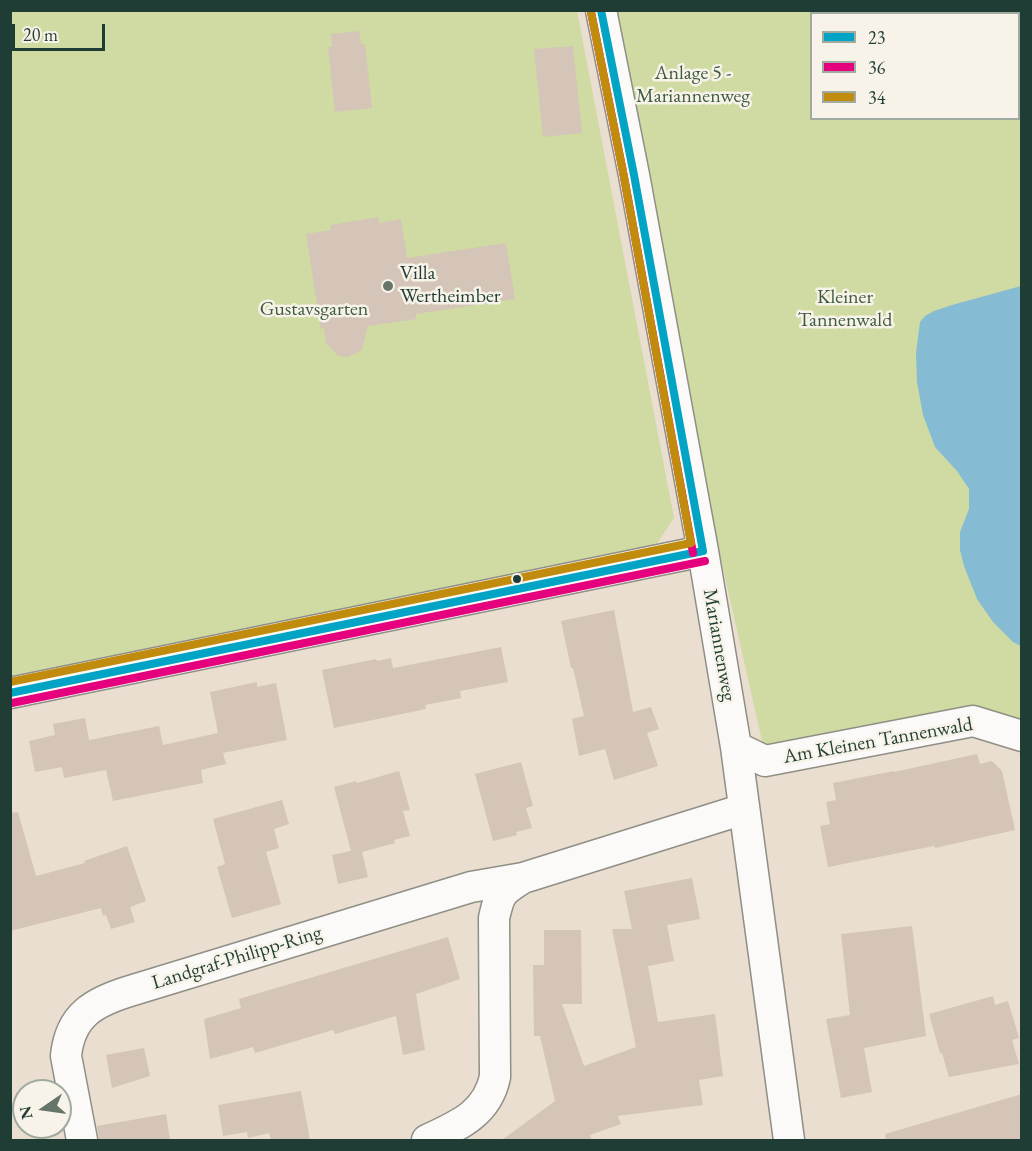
<!DOCTYPE html>
<style>
body{margin:0}
#map{position:relative;width:1032px;height:1151px;overflow:hidden;background:#e9decf;font-family:"EB Garamond",serif}
canvas{display:block}
.frame{position:absolute;inset:0;border:12px solid #1f3d34;pointer-events:none}
.legend{position:absolute;left:810px;top:12px;width:210px;height:108px;box-sizing:border-box;background:#f7f3e8;border:2px solid #a1aaa0;margin:0;padding:8px 10px;list-style:none;font-size:18px;color:#1f3d34}
.legend li{display:flex;align-items:center;gap:12px;height:30px}
.legend b{width:30px;border:2px solid #a1aaa0}
.north{position:absolute;left:12px;top:1079px;width:60px;height:60px;box-sizing:border-box;background:#f7f3e8;border:2px solid #a1aaa0;border-radius:50%;rotate:257deg;font-size:16px;font-weight:700;line-height:24px;text-align:center;color:#1f3d34}
.north::after{content:'';display:block;margin:auto;width:21px;height:27px;background:#66756a;clip-path:polygon(50% 0,100% 100%,50% 72%,0 100%)}
.scale{position:absolute;left:12px;top:24px;width:93px;height:27px;box-sizing:border-box;border:3px solid #1f3d34;border-top:0;padding-left:8px;font-size:18px;line-height:21px;white-space:nowrap;color:#1f3d34;-webkit-text-stroke:4px #f7f3e8;paint-order:stroke}
</style>
<div id="map">
<canvas width="1032" height="1151"></canvas>
<div class="frame"></div>
<ul class="legend">
<li><b style="height:8px;background:#02a4c6"></b>23</li>
<li><b style="height:8px;background:#e5007d"></b>36</li>
<li><b style="height:8px;background:#c18c0d"></b>34</li>
</ul>
<div class="north">N</div>
<div class="scale">20 m</div>
</div>
<script>
const context = document.querySelector('canvas').getContext('2d');
context.lineJoin = 'round';
function fill(path, color) { context.fillStyle = color; context.fill(path, 'evenodd'); }
function trace(path, color, width, dash) { context.strokeStyle = color; context.lineWidth = width; context.lineCap = dash ? 'butt' : 'round'; context.setLineDash(dash || []); context.stroke(path); }
function drawText(font, color, halo, rows, align = 'center') {
  context.font = font + ' "EB Garamond",serif'; context.lineWidth = 5; context.setLineDash([]); context.textBaseline = 'middle'; context.strokeStyle = halo; context.fillStyle = color; for (const [text, x, y, turn = 0] of rows) {
    context.save(); context.translate(x, y); context.rotate((+turn || 0) * Math.PI / 180); context.textAlign = isNaN(turn) ? turn : align; if (halo) context.strokeText(text, 0, 0); context.fillText(text, 0, 0); context.restore();
  }
}
fill(new Path2D(`
 M11,11H577L674,518L656,545L11,676Z
 M600,11H1021V727L765,754L634,175ZM812,14H1018V118H812Z`), '#cfdba2');
fill(new Path2D(`
 M1021,286H1022L1021,646L1013,642L993,622L977,599L964,566L960,550V532L969,509V489L957,471L935,447L923,415L917,382L916,353L920,322L925,316L934,311L952,305Z`), '#85bcd4');
fill(new Path2D(`
 M359,31L361,44H365L372,108L335,112L328,47H332L331,34Z
 M573,46L582,133L543,137L534,49Z
 M379,217V223L401,219L407,258L506,243L515,299L416,314V319L368,326L362,349L358,352L348,357L339,356L334,352L326,343L324,328L321,329L306,234L331,230L330,225Z
 M614,610L633,712L651,707L659,729L647,733L658,766L614,780L605,749L579,756L572,719L584,716L573,668H571L561,621Z
 M501,647L508,682L460,691L461,698L425,705L426,709L334,728L322,670L376,659L377,661L391,658L393,668Z
 M257,682V687L276,683L287,740L223,753L226,764L201,770L203,783L113,801L106,770L64,778L62,767L35,772L29,741L55,735L53,724L85,718L89,740L159,726L163,745L218,733L210,692Z
 M977,754L980,764L992,761L1002,771L1015,830L935,848L934,846L828,867L820,826L830,824L826,802L836,800L833,783L894,771V772Z
 M521,762L533,806L526,808L532,828L516,832L517,835L493,841L475,774Z
 M399,771L410,810L403,811L410,836L394,840L395,843L362,852L368,877L338,884L332,855L351,851L334,787L356,781L357,783Z
 M282,800L289,824L274,829L279,848L266,852L281,904L232,918L217,867L225,864L213,819Z
 M18,812L36,876L85,863L84,861L127,846L146,901L130,907L135,922L111,929L106,915L103,916L101,908L10,931V813Z
 M692,878L700,919L667,925L674,961L648,966L658,1022L715,1014L723,1076L699,1080L703,1105L618,1116L621,1124L590,1135L592,1140H502L555,1101L540,1036H534L533,965H544V930H581L582,1004H562L584,1066L636,1047L612,929H632L624,891Z
 M912,926L926,1036L864,1048L872,1092L841,1098L826,1019L850,1015L841,934Z
 M448,937L460,979L416,994L425,1050L403,1055L396,1016L335,1034L333,1030L255,1053L253,1047L210,1059L204,1019L241,1008L239,999Z
 M993,996L995,1005L1008,1001L1019,1038L1012,1040L1019,1064L949,1077L942,1053H940L929,1014Z
 M144,1048L150,1076L112,1088L106,1055Z
 M301,1091L310,1140H271L269,1133L248,1138L247,1132L223,1136L218,1105Z
 M1022,1094V1140H886L885,1134Z
 M166,1114L170,1140H99L97,1126Z`), '#d4c5b8');
const minor = new Path2D(`
 M601,10L634,175L703,551L736,747L789,1140
 M10,693L703,551
 M736,747L765,761L973,721L1022,736
 M523,878L744,809
 M82,1140L66,1056C70,1015 94,1002 130,991L471,887L523,878C501,892 500,892 494,918L495,1077C487,1114 459,1125 427,1140`);
trace(minor, '#8f8f86', 33);
trace(minor, '#fcfaf8', 30);
trace(new Path2D(`
 M601,10L634,175L703,551
 M10,693L703,551`), '#02a4c6', 8);
trace(new Path2D(`
 M591,12L624,177L693,553
 M12,703L705,561`), '#e5007d', 8);
trace(new Path2D(`
 M10,682L691,543L624,177L591,12`), '#c18c0d', 8);
for (const [x, y, r, color] of [
 [388,286,6,"#66756a"],
 [517,579,5,"#1f3d34"]
]) { const dot = new Path2D(); dot.arc(x, y, r, 0, 2 * Math.PI); context.fillStyle = color; context.fill(dot); trace(dot, '#f7f3e8', 2); }
drawText('20px', '#3e5c43', '#f7f3e8', [
 ["Anlage 5 -",693,74],
 ["Mariannenweg",693,97],
 ["Kleiner",845,298],
 ["Tannenwald",845,321],
 ["Gustavsgarten",314,310]
]);
drawText('20px', '#1f3d34', '#f7f3e8', [
 ["Villa",400,274],
 ["Wertheimber",400,297]
], 'left');
drawText('20px', '#1f3d34', '#f7f3e8', [
 ["Mariannenweg",719,645,80],
 ["Am Kleinen Tannenwald",878,741,-10],
 ["Landgraf-Philipp-Ring",237,958,-17]
]);
</script>
